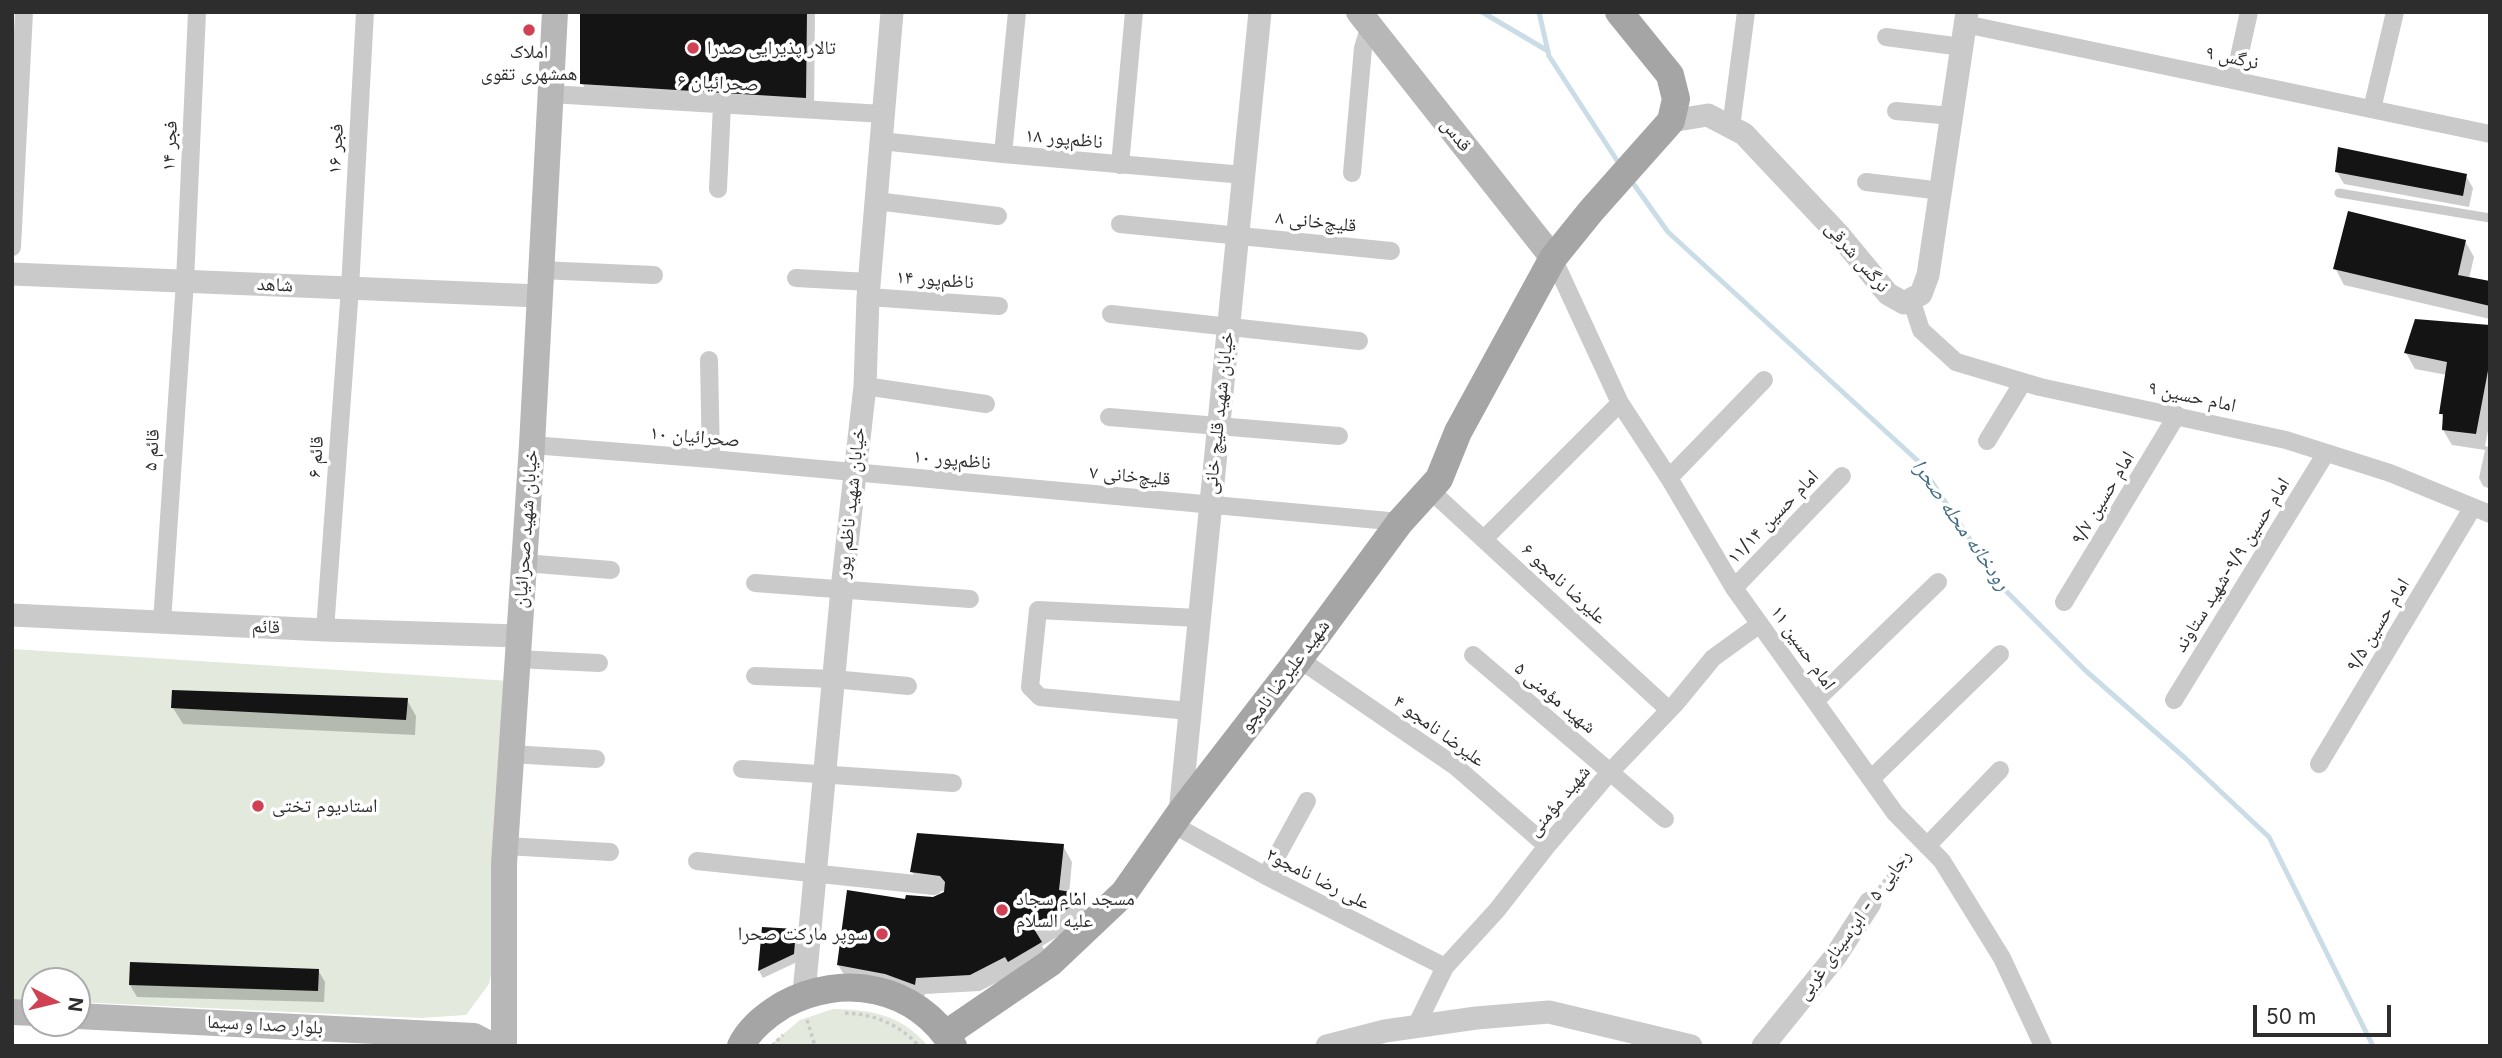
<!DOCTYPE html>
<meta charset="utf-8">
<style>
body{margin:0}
#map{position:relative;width:2502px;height:1058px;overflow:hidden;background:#fff;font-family:Inter,sans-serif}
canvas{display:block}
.frame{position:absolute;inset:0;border:14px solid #2d2d2d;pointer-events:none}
.north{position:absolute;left:21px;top:967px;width:70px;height:70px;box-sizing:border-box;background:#fff;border:2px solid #ababab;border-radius:50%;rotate:97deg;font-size:19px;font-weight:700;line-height:28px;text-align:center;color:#2d2d2d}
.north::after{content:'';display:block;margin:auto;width:24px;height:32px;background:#d04253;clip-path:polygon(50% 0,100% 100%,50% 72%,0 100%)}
.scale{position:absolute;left:2253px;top:1005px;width:138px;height:32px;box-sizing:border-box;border:4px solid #2d2d2d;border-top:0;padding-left:9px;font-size:21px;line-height:24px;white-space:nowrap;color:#2d2d2d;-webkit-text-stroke:5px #fff;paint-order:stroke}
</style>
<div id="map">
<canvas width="2502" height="1058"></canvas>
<div class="frame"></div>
<div class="north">N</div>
<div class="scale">50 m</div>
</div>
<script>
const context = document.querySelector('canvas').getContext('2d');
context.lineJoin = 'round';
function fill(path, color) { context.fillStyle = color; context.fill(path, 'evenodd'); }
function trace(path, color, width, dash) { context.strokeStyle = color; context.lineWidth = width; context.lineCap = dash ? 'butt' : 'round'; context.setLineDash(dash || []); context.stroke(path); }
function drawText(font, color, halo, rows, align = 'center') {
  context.font = font + ' Inter,"Noto Naskh Arabic",sans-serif'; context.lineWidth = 7; context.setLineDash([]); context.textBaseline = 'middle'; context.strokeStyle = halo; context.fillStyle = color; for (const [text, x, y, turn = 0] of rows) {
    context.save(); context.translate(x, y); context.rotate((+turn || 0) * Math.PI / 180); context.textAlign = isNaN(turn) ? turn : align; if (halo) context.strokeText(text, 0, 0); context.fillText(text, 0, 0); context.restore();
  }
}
fill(new Path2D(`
 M12,649L510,681L495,955L489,984L466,1015L421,1018L77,1002V981H35V1000L12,999Z
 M833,1009C873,1010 900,1014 928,1046H769L800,1020Z`), '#e3e9dc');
fill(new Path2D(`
 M582,12H815L814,114L592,100L582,83Z
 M2337,172L2466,176L2473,188L2469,207L2344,184Z
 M2465,241L2474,257L2469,279L2490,283V319L2344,285L2335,268Z
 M2490,327V420L2485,446L2490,447V489L2483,486L2479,478L2485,450L2452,445L2443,430L2444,419L2441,414L2447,375L2415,369L2406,353Z
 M407,700L416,716L415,735L183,724L173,708Z
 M1063,846L1072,862L1069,894L1076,895L1086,911V920L1042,946L1050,959L1015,973L980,991L925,994L923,1001L848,981L838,965L907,901L934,899L948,892L921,888L912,872Z
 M764,928L795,931L799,938L797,962L763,978L759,971Z
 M132,964L318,970L325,982L324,1002L137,997L130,985Z`), '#0003');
trace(new Path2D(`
 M1482,12L1548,51
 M1539,12L1549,56L1620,165
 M1630,179L1668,232L1918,461L2000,585L2086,671L2185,758L2269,837L2373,1046`), '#cadde7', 5);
fill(new Path2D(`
 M580,12H807L806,98L580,84Z
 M2338,147L2467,174L2463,196L2335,172Z
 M2348,211L2466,240L2458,275L2490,281V306L2333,269Z
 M2415,319L2490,325V360L2476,434L2442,430L2443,414H2439L2447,362L2404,353Z
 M172,690L408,698L406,720L171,708Z
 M917,833L1064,844L1059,890L1077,893V903L1034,929L1042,942L1008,962L1005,957L970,975L916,978L915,985L885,974L837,965L847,890L905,899L906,895L933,897L944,892L945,882L940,876L910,872Z
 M762,927L796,929L794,954L758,971Z
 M130,962L319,969L318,991L129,985Z`), '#141414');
trace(new Path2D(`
 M1879,888L1908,850
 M845,1013C874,1014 899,1024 919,1046
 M807,1020L815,1046
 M772,1046L783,1035`), '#cacaca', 3.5, [3.5, 3.5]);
trace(new Path2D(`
 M2339,193L2490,218`), '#cacaca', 9);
trace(new Path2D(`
 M1965,24L2490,134
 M1886,37L1962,47
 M2234,80L2249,12
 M551,94L883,114
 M2372,109L2395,12
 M1896,111L1952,116
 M1731,127L1746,12
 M881,141L1003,154L1244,175
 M1003,154L1017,12
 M1120,165L1134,12
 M1352,173L1363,48L1370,25
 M1866,182L1942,191
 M718,189L722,105
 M876,201L998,216
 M1120,224L1391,251
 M12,247L24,12
 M1553,258L1620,403L1669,478L1734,588L1895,813L1942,861L2002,958L2043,1046
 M540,270L654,275
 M796,278L869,282
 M868,297L999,306
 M1911,299L1921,330L1956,362L2040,387L2286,440L2390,473L2490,514
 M1111,314L1359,341
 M709,360L711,459
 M865,386L986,404
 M1109,417L1339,436
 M1987,441L2023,382
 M532,445L711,459L1400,522
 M1669,478L1764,380
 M1430,490L1669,710
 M1484,539L1620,403
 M524,563L611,570
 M755,583L970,599
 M1734,588L1842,476
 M2064,602L2177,415
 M162,622L185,281L197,12
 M325,630L350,288L365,12
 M1473,655L1665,819
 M516,659L599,663
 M1299,659L1455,766L1547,846
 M755,676L833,679L908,686
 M2174,700L2326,453
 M1815,701L1938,582
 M1189,711L1040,697L1030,687L1038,610L1198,618
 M510,754L596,759
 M2319,764L2473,507
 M742,769L953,783
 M1871,779L2000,654
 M1174,825L1266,876L1445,967
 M506,846L610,852
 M1927,846L2000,770
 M697,861L934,886
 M1266,876L1307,801
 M1416,1026L1445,967L1497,910L1547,846L1610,772L1676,703L1713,658L1760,624`), '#cacaca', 18);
trace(new Path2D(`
 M1671,121L1708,115L1744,134L1840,236L1888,294L1904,303L1921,294L1928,275L1967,12
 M12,274L539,296
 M12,615L325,630L519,636
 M1180,813L1260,12
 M804,993L842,589L865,386L868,297L892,12
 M1327,1046L1385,1031L1476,1018L1549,1012L1691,1046
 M1763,1046L1835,957L1870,903`), '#cacaca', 23);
trace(new Path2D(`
 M1359,12L1553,258
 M12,1012L35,1013
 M77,1016L474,1036L493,1046
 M504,1046V864L532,445L555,12`), '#b7b7b7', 26);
trace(new Path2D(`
 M946,1034L1050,963L1124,893L1180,813L1299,659L1400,522L1439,479L1458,432L1553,258L1591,211L1671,121L1676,99L1670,75L1619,12
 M741,1046C749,1029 768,1014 783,1005C843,972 916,986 953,1046`), '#a5a5a5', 28);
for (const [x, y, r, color] of [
 [529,30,7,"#d04253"],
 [693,48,7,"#d04253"],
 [258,806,7,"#d04253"],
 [1002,910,7,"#d04253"],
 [882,934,7,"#d04253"]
]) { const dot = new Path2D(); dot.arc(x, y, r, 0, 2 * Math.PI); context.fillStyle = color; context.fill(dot); trace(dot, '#fff', 2.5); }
drawText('19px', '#2d2d2d', '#fff', [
 ["تالار پذیرایی صدرا",707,48],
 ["املاک",529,52,"center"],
 ["همشهری تقوی",529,74,"center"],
 ["استادیوم تختی",272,806],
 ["مسجد امام سجاد",1016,899],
 ["علیه السلام",1016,921],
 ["سوپر مارکت صحرا",868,934,"right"]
], 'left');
drawText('19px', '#2d2d2d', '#fff', [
 ["نرگس ۹",2232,58,12],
 ["صحرائیان ۶",718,83,3],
 ["قدس",1456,135,52],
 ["ناظم‌پور ۱۸",1064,139,5],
 ["فجر ۱۴",170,146,-87],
 ["فجر ۱۶",336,149,-87],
 ["قلیچ‌خانی ۸",1316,222,6],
 ["نرگس شرقی",1857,257,49],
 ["ناظم‌پور ۱۴",935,280,4],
 ["شاهد",275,285,2],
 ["امام حسین ۹",2192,397,12],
 ["خیابان شهید قلیچ خانی",1219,413,-84],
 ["صحرائیان ۱۰",695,437,5],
 ["قائم ۵",152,450,-86],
 ["قائم ۶",316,457,-86],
 ["ناظم‌پور ۱۰",952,460,5],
 ["قلیچ‌خانی ۷",1130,476,5],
 ["امام حسین ۹/۷",2103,498,-59],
 ["خیابان شهید ناظم پور",851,503,-84],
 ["امام حسین ۱۱/۱۴",1773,517,-46],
 ["خیابان شهید صحرائیان",526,529,-86],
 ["امام حسین ۹/۹-شهید ستاوند",2232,565,-58],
 ["علیرضا نامجو ۶",1564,584,43],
 ["امام حسین ۹/۵",2378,625,-59],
 ["قائم",266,627,3],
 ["امام حسین ۱۱",1803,648,55],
 ["شهید علیرضا نامجو",1285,676,-53],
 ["شهید مؤمنی ۵",1555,698,40],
 ["علیرضا نامجو ۴",1439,731,36],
 ["شهید مؤمنی",1559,801,-50],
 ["علی رضا نامجو۲",1318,879,27],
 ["رجایی ۵ - ابن‌سینای غربی",1854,925,-54],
 ["بلوار صدا و سیما",265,1025,3]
]);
drawText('italic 21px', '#456f85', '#fff', [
 ["رودخانه محله صحرا",1961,525,55]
]);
</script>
